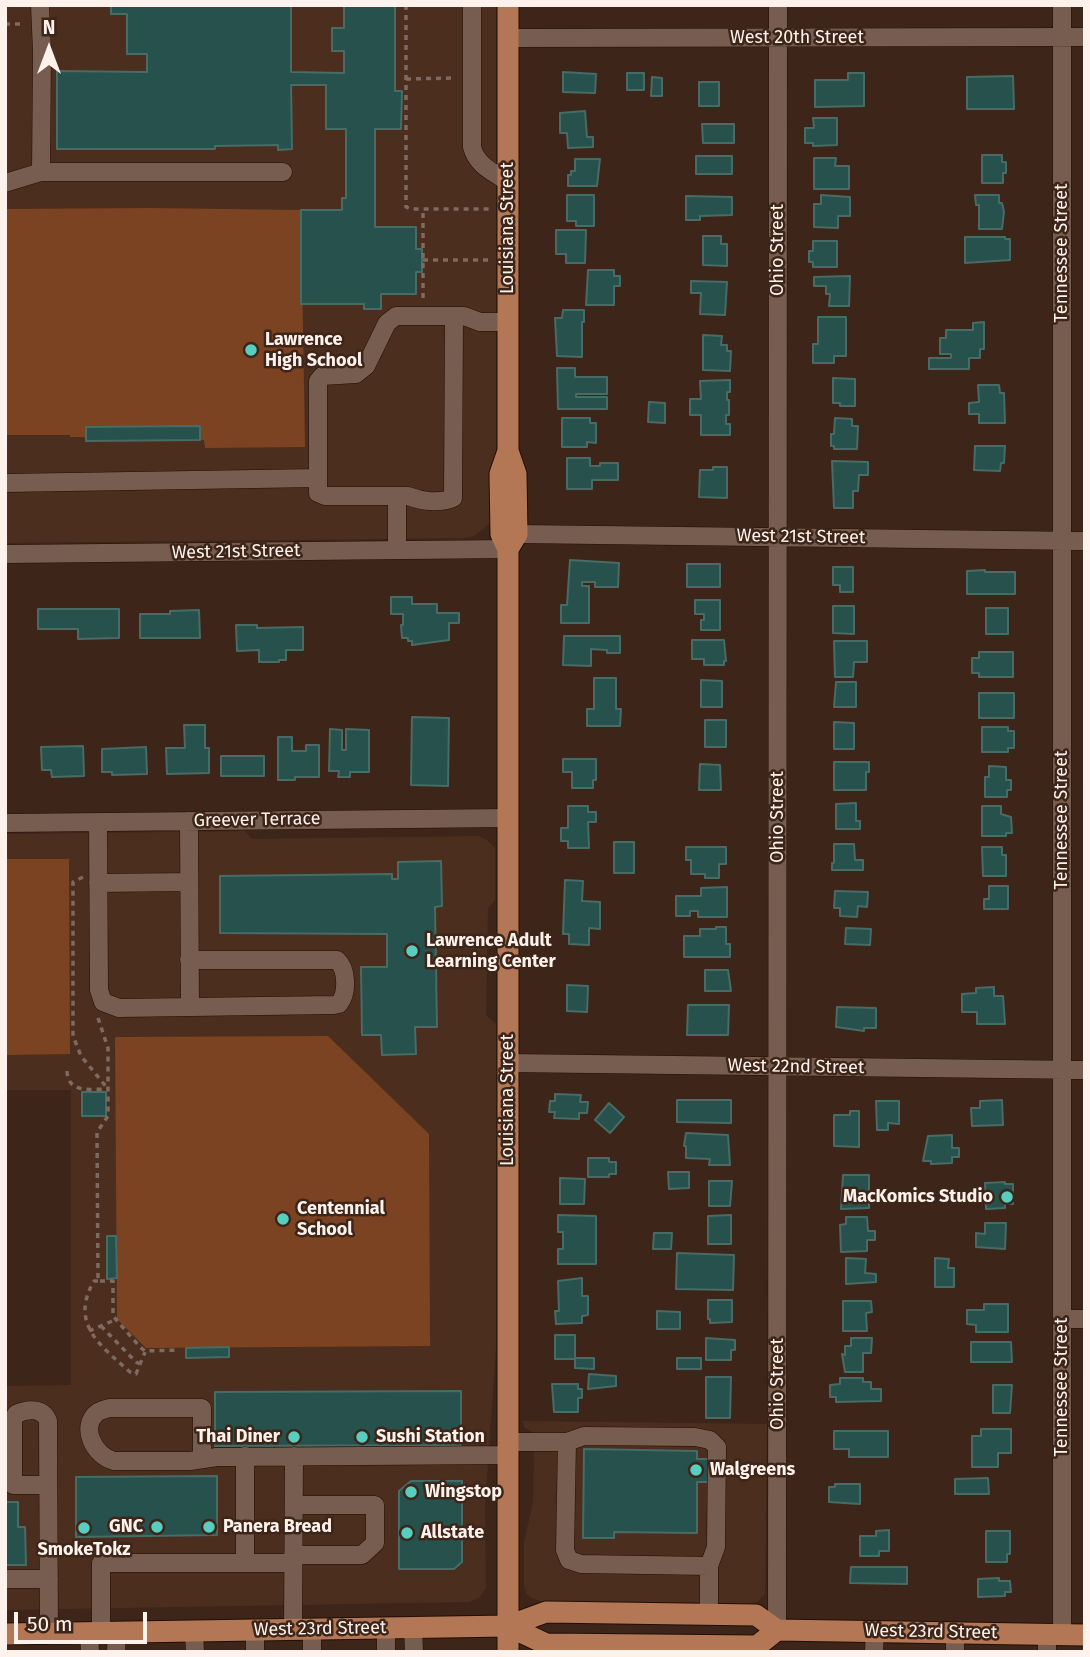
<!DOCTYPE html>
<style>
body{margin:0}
#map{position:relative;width:1090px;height:1657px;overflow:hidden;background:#3d2619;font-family:"Fira Sans",sans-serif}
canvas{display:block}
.frame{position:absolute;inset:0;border:7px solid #fff2ec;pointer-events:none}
.north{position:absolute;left:14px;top:14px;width:70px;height:70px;-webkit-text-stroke:5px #3d2619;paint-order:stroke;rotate:0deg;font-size:19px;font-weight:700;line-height:28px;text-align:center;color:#fff2ec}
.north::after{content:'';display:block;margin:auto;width:24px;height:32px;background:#fff2ec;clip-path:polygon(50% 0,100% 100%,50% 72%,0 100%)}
.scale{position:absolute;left:14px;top:1612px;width:133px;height:32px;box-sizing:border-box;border:4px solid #fff2ec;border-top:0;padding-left:9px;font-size:21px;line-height:24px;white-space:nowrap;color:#fff2ec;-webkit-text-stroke:5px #3d2619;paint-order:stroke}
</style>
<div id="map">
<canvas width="1090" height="1657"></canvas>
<div class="frame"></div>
<div class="north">N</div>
<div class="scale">50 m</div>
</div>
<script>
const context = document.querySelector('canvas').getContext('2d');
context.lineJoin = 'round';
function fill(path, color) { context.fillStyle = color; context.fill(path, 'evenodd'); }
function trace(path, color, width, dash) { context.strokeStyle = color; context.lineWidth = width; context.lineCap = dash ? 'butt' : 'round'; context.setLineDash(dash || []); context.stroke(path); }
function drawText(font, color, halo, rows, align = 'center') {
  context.font = font + ' "Fira Sans",sans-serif'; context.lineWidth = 5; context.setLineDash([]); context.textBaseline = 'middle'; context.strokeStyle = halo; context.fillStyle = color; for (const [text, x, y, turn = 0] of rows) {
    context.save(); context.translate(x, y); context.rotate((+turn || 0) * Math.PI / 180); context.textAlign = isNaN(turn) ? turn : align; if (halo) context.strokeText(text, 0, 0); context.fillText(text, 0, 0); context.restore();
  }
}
fill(new Path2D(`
 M5,5H496V504L491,521L485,528L472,537L463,538L5,543Z
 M245,831L252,839L478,836L487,840L495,848V900L488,908L486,1015L496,1024V1347L485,1509L486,1588L479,1598L469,1602L5,1610V1386L71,1385V1090H5V834Z
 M523,1421L767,1424L765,1594L758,1601L750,1604L544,1602L531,1598L526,1593L524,1586V1542L533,1502L534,1433L524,1427Z`), '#4b2e1e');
fill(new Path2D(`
 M150,208L301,210L305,447L205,448L204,440L86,441V437H70V435H5V209Z
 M5,859H69L70,1054L5,1055Z
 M328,1036L429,1134L430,1346L146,1348L117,1319L115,1037Z`), '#7c4322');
const building = new Path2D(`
 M111,5H291V72L344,73V51H332V28H344V5H395V91H402L401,129H375V227H416V249H422V272H416V294H381V309H364V304H301V210H342V198H346V129H326V85H291L292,149L278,150V145L215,146V149H57V71L147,72V54H127V14H111Z
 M563,72L596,74L595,93L563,92Z
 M627,73H644V90H627Z
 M848,73H864V106L815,107V80H848Z
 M1013,76L1014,109H967V77Z
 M652,77L662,78V96H651Z
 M699,82H719V106H699Z
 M585,111L587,137H593V147L568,148L567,133H560V113Z
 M813,118H837V145L813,146V143H805V128H814Z
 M702,124H734V143H703Z
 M982,155H1002V162H1006V173H1003V183H982Z
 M696,156H732V174H696Z
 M814,158H836L835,166H849V189H814Z
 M575,159H600L597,186H568V175H571V171H575Z
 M567,195H594V226H576V221H567Z
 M821,195L850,197V216H838V228L814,227V204H821Z
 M975,195H999V203H1002L1004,212L1002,229H979V205H976Z
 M686,196L732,197V215L700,216V220H686Z
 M556,230H586L585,263H566V254H556Z
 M703,236H721V244H727V266L703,265Z
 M965,237H1005V239H1010V260L965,263Z
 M813,241H837V267H813V262H809V251H813Z
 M588,270H614V276H620V286H614V305H586Z
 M850,276L849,306H829L830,294H826V286H814V277Z
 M691,281L727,282L725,315L700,314L701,293H691Z
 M563,310H584V322H582V357L557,356L555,318H562Z
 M818,317H846V356H834V363H813V344H818Z
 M984,322V349H980V358H969V369H929V358H951V354H940V338H946V330H973V323Z
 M703,335L722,336L721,345H727V351H731L730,371L703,370Z
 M557,368H575V377H607V394H576V397H607V409H558Z
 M833,378L855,379V406H840V403H833Z
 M730,380V392H727V400H729V415H726V424H730V435H701V415H690V399H701L700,381Z
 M978,385H999L1000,393H1004L1005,423H979V414H969V403L979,402Z
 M649,402L665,403V423L648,422Z
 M562,418H590V423H596V443L587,442V447H562Z
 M835,418L852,419V426H858L857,449H834V446H831V434H834Z
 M200,426V440L86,441V427Z
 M975,446H1005L1004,463H1001L1000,471L974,470Z
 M567,458H590V466H600V463H618V480H592V489H567Z
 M832,461L868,462V475H859L858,491H853V508H834Z
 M713,467H727V498L699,497L700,470H713Z
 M570,560L619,563L618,587H595V582H582V586H589V623H561V605H567Z
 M687,564H720V587H687Z
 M833,567H853V592H840V585H833Z
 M985,570V572H1015V594H967V571Z
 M391,597H412V604H437V613H459V623H449V640L412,645V641H408V638H402L401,625H403V614H391Z
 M695,600H720V630H701V620H704V614H695Z
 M833,606H854V634L833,633Z
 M986,608H1008V634H986Z
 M38,609H119V638L78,639V629H38Z
 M199,610L200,638H140V614H170V611Z
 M236,625H257V628L303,627V650H286V660H279V662H259V650L237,651Z
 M564,636H620V653H607V650L591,649V666L563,665Z
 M692,640H724L726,661H724V665H704V659H692Z
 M834,641H867V662H854L853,677H835Z
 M979,652H1013V677H979V673H972V658H979Z
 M594,678H616V709H621L620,726H587V709H594Z
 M701,680L722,681V707H701Z
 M836,682H856V707H834Z
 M979,693H1014V718H979Z
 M412,717L449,718L448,786L411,785Z
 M705,720H726V747H705Z
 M834,722L854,723V749H834Z
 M184,725H205V748H209V773L167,774L166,748H185Z
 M982,727H1008V731H1014V748H1008V752H982Z
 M330,729L342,730V750H346V729L369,730V772H350V777H338L339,771H329Z
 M278,737H292V751H306V745H319V777H295V780H278Z
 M83,746L84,776L52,777L51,770H42L41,747Z
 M146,747L147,774L112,775V772H102V749Z
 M221,756H264V776H221Z
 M563,759H596V780H593V788H572V772H563Z
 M834,762H869V772H866V790H834Z
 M700,764L720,765L721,790H699Z
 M989,766L1006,767V780H1011V790H1007V797H985V777H989Z
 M856,803V821H860V829H836V804Z
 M568,806H588V812H596V822H588L589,848H568V841H561V828H568Z
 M982,806H1001V814L1011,817L1012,833H1006V836H982Z
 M614,842H634V873H614Z
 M834,844H854L855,860H863V870H832V863H834Z
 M686,847H726V864H719V878H705V874H691V860H686Z
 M982,847H1002V855H1006V876H983Z
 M441,861L442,906L435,907L437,1027H415L416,1054L382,1055L381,1035H362L361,967H387V934L220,933V876L392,874V879H398V862Z
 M565,880L583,881L582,901L600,902V929L589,928V945L569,944V934H563Z
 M989,886H1008V909H984V899H989Z
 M727,887V917H698V911H690V916H676V896H701V888Z
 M835,891L868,892L867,907L858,906L857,917L840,916V908H834Z
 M716,927H726V944H730V957H684V936H700V929H716Z
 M846,928L871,929L870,945L845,944Z
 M705,970H728L731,991H705Z
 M567,985L588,986L587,1012L567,1011Z
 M994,987V996H1003L1005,1024H977V1012H962V994L976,993V988Z
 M688,1005H729L728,1035H687Z
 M837,1007L876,1008V1028H864V1031L836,1027Z
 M82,1092H106V1116H82Z
 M555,1094L581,1095L580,1102H588L587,1113H579V1119L554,1118L555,1112H549L550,1101H555Z
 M677,1100H731V1123L677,1122Z
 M1002,1100L1003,1125L972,1126L971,1108H980V1101Z
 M876,1101H899V1124L888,1123V1130H877Z
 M609,1103L624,1117L610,1133L595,1120Z
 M850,1111H859V1147L834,1146V1115H850Z
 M686,1133L728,1135L730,1165H709L710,1159L686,1158V1146H684Z
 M952,1135V1148H959V1157H952V1163L931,1164V1161H923L928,1136Z
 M588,1158H609V1162H616V1174H609V1177H588Z
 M668,1172H689V1188L669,1189Z
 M843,1175H869V1208L841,1209Z
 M560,1178L585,1179L584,1204H560Z
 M709,1181H732L730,1206H709Z
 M1005,1182V1184H1013V1204H1005V1208L986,1209L985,1183Z
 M558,1215L596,1216V1264H558V1249H563V1232H558Z
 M731,1215V1244H708V1216Z
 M846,1217H867L868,1231H875V1240H867V1251L841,1252L840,1225L846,1224Z
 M985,1223H1006L1005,1249L976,1247V1233L985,1234Z
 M654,1233H672L671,1249H653Z
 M107,1236H116L117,1278L107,1279Z
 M677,1253L734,1255L733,1290L676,1289Z
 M846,1258L866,1259L865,1273L876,1274V1282L846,1284Z
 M935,1258L949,1259L948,1268H954V1287H935Z
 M582,1278V1296H588V1315L582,1316V1323L556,1324L555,1311H559L558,1281Z
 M708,1300H732V1322L710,1323V1319H708Z
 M843,1301H871L872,1312L866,1313L867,1331H843Z
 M984,1304H1008V1332H976V1325L967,1324V1310H984Z
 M657,1311L680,1312V1329H657Z
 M555,1335H575V1359H555Z
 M706,1338L735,1340V1350H731V1360H706Z
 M851,1338H872L871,1353H863V1372H845L842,1354L845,1355V1346H851Z
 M971,1342H1011L1012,1362H971Z
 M229,1347V1357L186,1358V1348Z
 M575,1358H594V1369L575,1368Z
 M677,1358H701V1369H677Z
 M589,1374L616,1376V1386L588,1389Z
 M706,1377H731L730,1418H706Z
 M840,1378H863V1382H871V1389H881V1401L836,1402V1397H830V1385L840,1384Z
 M552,1384H578V1389H582V1398H578V1412H554Z
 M993,1385H1012L1010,1413H993Z
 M461,1391V1445L215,1446V1392Z
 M981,1429H1011V1453H998V1467H972V1436H981Z
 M834,1431H888V1457H849V1449H834Z
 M584,1449L697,1451V1459H709V1482H697V1533L614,1532V1538H583Z
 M217,1476V1535L76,1537V1477Z
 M988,1478L989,1494H955V1479Z
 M411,1481H462V1562L454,1569H399V1491Z
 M835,1484H860V1504L829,1502V1487H835Z
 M5,1502H18V1527H25L26,1565H5Z
 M889,1530V1551H879V1556H860V1536H876V1531Z
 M986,1531H1010V1554H1007V1562H986Z
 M851,1567H907V1584L850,1583Z
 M999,1578V1581H1010L1011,1592H1005V1596L978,1597V1579Z`);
fill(building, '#26514c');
trace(building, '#486b66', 2);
const minor = new Path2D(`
 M40,5L42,51L41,172
 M472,5V147C477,166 493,172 508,182
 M1062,5V1635
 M508,38L1085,37
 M5,183L41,172H283
 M454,316L453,498C439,504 421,501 408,496H325L318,493V381L322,376L356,374L366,366L387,323L396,316H464L480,322H508
 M5,483L318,478
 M517,534L1085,541
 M397,550V496
 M5,554L508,549
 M189,821L190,1007
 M98,822L99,990L103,1002L119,1008L334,1005L339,1004C348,993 347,969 337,960H189
 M5,823L508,818
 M98,883L189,882
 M508,1063L1085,1070
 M1062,1319H1085
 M508,1442H567L584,1436L695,1437L710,1440L717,1447L716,1547L709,1566V1614
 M567,1442L565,1550L569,1560L581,1564L709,1566
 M202,1459V1408H109C106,1409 101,1410 98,1412C79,1426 94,1456 114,1461H190L217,1457L508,1455
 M48,1485H13V1421L16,1414C27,1409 43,1407 48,1421L49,1634
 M293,1555H362L375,1543V1505H294
 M245,1563V1456
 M5,1579H49
 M386,1628V1652
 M413,1628L414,1652
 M293,1629L294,1456
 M312,1629V1652
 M777,1630L778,5
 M194,1631L195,1652
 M101,1632V1563H293
 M89,1633L90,1652
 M116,1652L117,1632
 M255,1652V1630
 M874,1652L875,1630
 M955,1652V1632
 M1047,1652V1634`);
const major = new Path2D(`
 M508,549L517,534L516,474L508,451V5
 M508,1626L546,1644L757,1646L777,1630
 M5,1634L508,1626L546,1612L756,1615L777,1630L1085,1635
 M508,1652V549L501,534L500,474L508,451`);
trace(minor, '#230e04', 19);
trace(major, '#230e04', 23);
trace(new Path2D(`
 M406,5V207L411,209H489
 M5,24H24
 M406,79L456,78
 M423,260H491
 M423,298V209
 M83,877L73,882V1036L81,1056L108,1089
 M98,1018L108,1048V1116L97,1132L98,1281H113V1316L140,1347L145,1351L179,1350
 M67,1071C68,1094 91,1089 108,1089
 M98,1281H94C69,1324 101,1346 130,1372L136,1374L145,1352
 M101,1326L136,1362L140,1364
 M89,1331L115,1320`), '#7e6a60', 3.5, [5, 5]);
trace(minor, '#775d4f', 18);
trace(major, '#b47755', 21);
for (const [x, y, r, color] of [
 [251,350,7,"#58cec0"],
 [412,951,7,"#58cec0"],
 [1007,1197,7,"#58cec0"],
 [283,1219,7,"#58cec0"],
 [294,1437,7,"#58cec0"],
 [362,1437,7,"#58cec0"],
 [696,1470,7,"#58cec0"],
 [411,1492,7,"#58cec0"],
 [157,1527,7,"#58cec0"],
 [209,1527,7,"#58cec0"],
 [84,1528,7,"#58cec0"],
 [407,1533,7,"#58cec0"]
]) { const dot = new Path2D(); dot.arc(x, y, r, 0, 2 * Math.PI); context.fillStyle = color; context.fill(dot); trace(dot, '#3d2619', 2.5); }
drawText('18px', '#fff2ec', '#3d2619', [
 ["West 20th Street",797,38],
 ["Louisiana Street",508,228,-90],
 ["Ohio Street",778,250,-90],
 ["Tennessee Street",1062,253,-90],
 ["West 21st Street",801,537,1],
 ["West 21st Street",236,552,-1],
 ["Ohio Street",778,817,-90],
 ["Greever Terrace",257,820,-1],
 ["Tennessee Street",1062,820,-90],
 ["West 22nd Street",796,1067,1],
 ["Louisiana Street",508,1100,-90],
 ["Ohio Street",778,1384,-90],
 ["Tennessee Street",1062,1387,-90],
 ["West 23rd Street",320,1629,-1],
 ["West 23rd Street",931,1632,1]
]);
drawText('bold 18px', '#fff2ec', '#3d2619', [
 ["Lawrence",265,340],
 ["High School",265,361],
 ["Lawrence Adult",426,941],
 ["Learning Center",426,962],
 ["MacKomics Studio",993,1197,"right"],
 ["Centennial",297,1209],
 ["School",297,1230],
 ["Thai Diner",280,1437,"right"],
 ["Sushi Station",376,1437],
 ["Walgreens",710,1470],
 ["Wingstop",425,1492],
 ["GNC",143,1527,"right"],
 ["Panera Bread",223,1527],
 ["Allstate",421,1533],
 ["SmokeTokz",84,1550,"center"]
], 'left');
</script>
